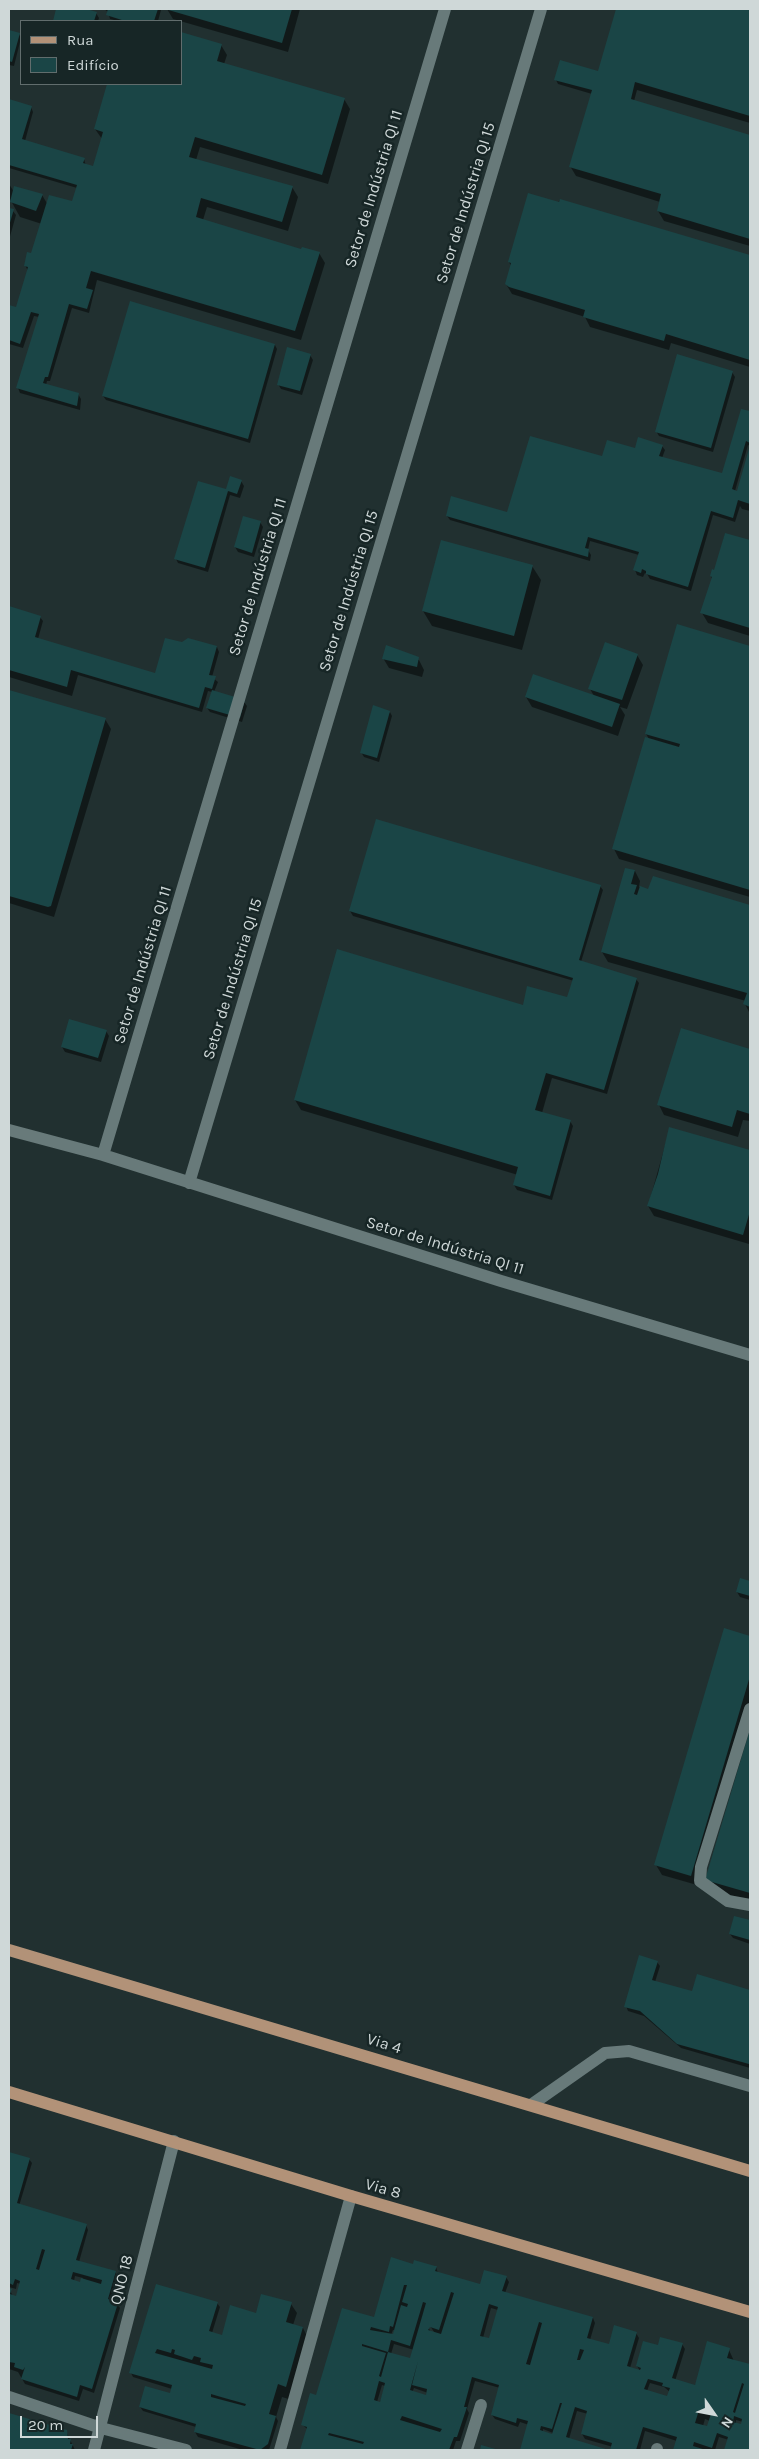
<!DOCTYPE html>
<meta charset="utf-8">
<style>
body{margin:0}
#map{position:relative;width:759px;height:2459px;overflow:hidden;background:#213030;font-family:Karla,sans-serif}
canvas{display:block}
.frame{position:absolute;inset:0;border:10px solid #cfd8d8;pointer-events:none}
.legend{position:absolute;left:20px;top:20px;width:162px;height:65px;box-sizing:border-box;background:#172626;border:1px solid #616d6d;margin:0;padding:6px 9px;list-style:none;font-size:15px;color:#cfd8d8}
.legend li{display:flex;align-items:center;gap:10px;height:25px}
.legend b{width:25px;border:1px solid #616d6d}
.north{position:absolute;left:689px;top:2389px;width:50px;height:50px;-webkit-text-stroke:4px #172626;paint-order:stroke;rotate:123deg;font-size:14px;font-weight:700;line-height:20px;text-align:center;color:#cfd8d8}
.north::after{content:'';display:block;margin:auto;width:18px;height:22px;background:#cfd8d8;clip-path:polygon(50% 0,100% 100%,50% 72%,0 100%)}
.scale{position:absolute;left:20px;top:2416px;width:78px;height:22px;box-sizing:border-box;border:2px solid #cfd8d8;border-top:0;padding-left:6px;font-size:15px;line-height:18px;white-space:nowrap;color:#cfd8d8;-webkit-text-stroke:4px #172626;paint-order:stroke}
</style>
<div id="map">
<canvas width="759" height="2459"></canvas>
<div class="frame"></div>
<ul class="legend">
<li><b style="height:6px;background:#b29278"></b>Rua</li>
<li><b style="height:14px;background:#1a4546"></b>Edifício</li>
</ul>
<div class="north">N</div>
<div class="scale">20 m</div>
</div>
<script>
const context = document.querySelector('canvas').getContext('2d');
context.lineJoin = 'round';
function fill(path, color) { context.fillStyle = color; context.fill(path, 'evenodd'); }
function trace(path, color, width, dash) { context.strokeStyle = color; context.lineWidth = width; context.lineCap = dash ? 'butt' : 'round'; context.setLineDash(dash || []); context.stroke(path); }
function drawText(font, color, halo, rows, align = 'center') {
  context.font = font + ' Karla,sans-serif'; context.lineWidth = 5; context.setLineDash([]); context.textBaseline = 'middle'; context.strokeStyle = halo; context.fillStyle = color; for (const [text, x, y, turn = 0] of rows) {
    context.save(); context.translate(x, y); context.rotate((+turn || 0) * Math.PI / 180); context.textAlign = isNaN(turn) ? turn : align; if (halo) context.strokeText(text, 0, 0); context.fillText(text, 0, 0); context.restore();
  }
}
fill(new Path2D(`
 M58,9H90V11L96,13L99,18L98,21H54Z
 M104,9H160L161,10L158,21H118L110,19L108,12Z
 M167,9H300L288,52L173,19Z
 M618,9H750V123L637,90L634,101L750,136V246L664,221L658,211L660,202L576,176L570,166L592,94L558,84L556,80L601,74L599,71Z
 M9,31L19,34L21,38L14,66L9,65Z
 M221,45L227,55L224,64L344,99L350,109L328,184L200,147L196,160L292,187L298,197L288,231L207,207L203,220L302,251L319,253L325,263L301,340L97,280L89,313L72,308L50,381H47L46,385L78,394L81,399L80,410L20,393L18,388L39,317L34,316L23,348L9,344V309L10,306L17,309L28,271L25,265L32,255L42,224L20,217L10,199L9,203V184L14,192L42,195L48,205L73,203L77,188L9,168V101L31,107L33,112L25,141L84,159L86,166L94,168L102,139L95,129L108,84H181Z
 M560,200L750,258V367L671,343L669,350L590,327L585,317L512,294L506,284L511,266L509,262Z
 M9,209L13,211L16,215L9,240Z
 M275,345L277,349L250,443L106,400L103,396Z
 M310,355L313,360L302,395L281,389L278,384Z
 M732,372L735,377L713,452L659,436L656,431Z
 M742,410L750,413V446L748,445L735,491L738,492L750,448V511L742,509L740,506L735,522L713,515L691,591L650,579L647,574L645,573L643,577L637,575L635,570L639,555L590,541L588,550L591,555L590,561L450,520L447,516L508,514L603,458L662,446L665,450L662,458L723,475Z
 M241,481L244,486L240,498L230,495L208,572L178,563L176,559L226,491Z
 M260,522L263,527L254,557L238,552L235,547Z
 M725,534L750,542V636L708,623L702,613L712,579L711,576L715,571Z
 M532,566L541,580L522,650L432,626L423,611Z
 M9,608L40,617L43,621L38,639L156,674L182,644L217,647L219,652L212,677L218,682L214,692L244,702L247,706L242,722L210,712L207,708L212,692L208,691L202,712L78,675L72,696L9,677Z
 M678,625L750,647V897L619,859L614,849L649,739L646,734Z
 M637,655L643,665L627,709L620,707L625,715L618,736L532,707L526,697L594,696L590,689Z
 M383,658L419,660L424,670L422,677L389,668Z
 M9,691L105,719L111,729L54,917L9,903Z
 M390,712L392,716L379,762L364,757L361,752Z
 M626,869L635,871L640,881L639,887L649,890L654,877L750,906V1014L745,1004L746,1001L608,962L602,952Z
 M600,886L603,890L581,962L636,979L639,983L607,1094L552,1078L542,1113L570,1121L573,1126L552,1200L517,1190L514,1185L518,1175L301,1110L295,1100L523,1006L568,999L574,981L353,916L350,911Z
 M682,1030L750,1050V1121L743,1120L738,1137L664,1115L659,1105Z
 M106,1031L109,1036L101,1062L65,1052L62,1047Z
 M670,1128L750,1152L749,1244L654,1216L648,1206Z
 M741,1579L750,1582V1600L740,1597L737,1592Z
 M725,1630L750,1637V1703L697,1885L662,1875L656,1865Z
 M750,1732V1901L712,1890L706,1880Z
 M735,1917L750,1922V1944L733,1938L730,1934Z
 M657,1962L660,1966L655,1982L693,1993L698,1976L750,1991V2068L681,2048L644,2016L628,2011L626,2006Z
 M9,2153L29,2159L32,2163L19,2206L86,2225L88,2230L79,2262L115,2272L118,2277L110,2302L117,2304L120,2308L94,2393L83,2389L79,2401L25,2384L18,2372L9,2369V2289L13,2296L17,2297L21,2284L17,2283L16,2289L9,2287ZM75,2276L83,2278L81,2283L74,2281Z
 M414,2266L436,2267L438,2273L481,2286L506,2277L509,2282L505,2293L593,2318L595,2323L590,2340L610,2346L636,2333L639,2338L630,2368L640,2371L637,2366L659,2347L682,2344L685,2349L675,2381L694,2386L729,2350L734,2361L750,2365V2450H726L729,2440L719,2437L715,2450H675L677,2441L645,2431L640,2450H612L613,2447L585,2439L582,2434L588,2414L577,2411L569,2439L606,2450H521L529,2425L520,2422L518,2427L495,2419L492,2415L500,2388L475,2381L467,2409L469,2413L460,2441H456L453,2450H302L308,2430L303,2425L317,2397ZM491,2308L498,2310L490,2340L483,2338ZM427,2321L434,2332H431L425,2322ZM393,2330H395L394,2336L391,2335ZM394,2344L414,2350L411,2360L391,2354ZM650,2383L664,2387L670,2392L668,2397L647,2391ZM382,2385L385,2386L380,2403L377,2402ZM414,2388L428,2393L427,2397L412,2393ZM705,2419L710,2421L708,2428L703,2426ZM736,2420L743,2422L742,2426L736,2424ZM543,2429L553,2433V2435L543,2432Z
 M217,2303L220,2307L212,2333L223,2336L257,2314L291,2304L297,2313L293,2325L303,2328L308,2338L295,2401L282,2397L276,2417L278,2421L269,2450H243L198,2437L195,2432L196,2427L143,2411L140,2407L171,2395L172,2389L133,2377L131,2373L148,2315Z
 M9,2414L66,2431L75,2450H9Z`), '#0007');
fill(new Path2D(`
 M56,9H86L97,12L94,21H53Z
 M108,9H158L154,21H125L106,15Z
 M165,9H292L282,43Z
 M616,9H750V116L635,82L631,99L750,135V239L657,211L661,194L569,167L592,90L554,80L560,60L598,71Z
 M9,30L20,33L12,62L9,61Z
 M181,32L222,44L217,61L345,98L322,175L195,137L189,157L293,186L282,222L201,198L196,217L301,249L302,247L320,252L295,331L91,271L86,288L93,290L87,309L69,304L48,377H45L43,383L79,393L77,406L16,388L39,314L31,312L20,344L9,340V305L16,307L28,267L24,266L27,252L31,253L49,195L72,201L77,185L9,165V99L32,106L22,139L85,158L83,163L93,166L103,132L94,129L107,84H181Z
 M14,186L43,194L36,211L10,202Z
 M528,193L559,202L560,199L750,255V360L666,334L664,341L583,317L585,310L509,287L505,284L511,263L508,262Z
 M9,208L14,209L9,226Z
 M130,301L275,344L248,439L102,396Z
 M287,347L311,354L300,391L277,385Z
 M677,354L733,371L711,448L655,432Z
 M741,409L750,411V443L746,441L732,489L737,491L750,445V504L738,500L733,518L711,511L688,587L646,574V571L642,569L641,573L633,570L639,552L588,537L585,548L589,549L588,557L446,516L451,496L507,512L530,436L602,456L607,440L635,448L638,437L663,445L659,456L722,473Z
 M230,476L242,480L237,494L228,491L205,568L174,559L198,481L226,489Z
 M243,516L261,521L252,553L234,547Z
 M725,533L750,540V628L700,613L712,577L710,576L712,569L714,570Z
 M441,540L533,565L514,636L422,611Z
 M9,606L41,616L35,637L155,673L165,638L182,642L188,638L217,646L209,675L216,676L212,689L205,687L199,708L71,670L67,687L9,670Z
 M677,624L750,646V890L612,849L645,737L679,747L680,744L645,734Z
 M605,642L638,654L622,700L588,689Z
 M386,645L419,657L417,667L382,659Z
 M533,674L620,704L612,727L525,697Z
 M9,690L106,718L51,906L48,907L9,896Z
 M212,690L245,700L240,718L206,708Z
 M373,705L390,711L377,758L360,753Z
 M376,819L601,885L579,960L637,978L604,1090L546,1073L535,1110L571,1120L550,1196L513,1185L518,1167L294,1100L337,949L523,1005L527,986L567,997L570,988L573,978L349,911Z
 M625,868L635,870L631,884L637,885L634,894L637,895L640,886L648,889L653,876L750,905V1007L743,1004L747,993L601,952Z
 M69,1019L107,1030L98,1058L61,1047Z
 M681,1028L750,1049V1114L737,1110L732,1127L657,1105Z
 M669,1127L750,1150V1211L743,1235L647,1206L658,1174Z
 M740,1578L750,1581V1596L736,1592Z
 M724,1628L750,1636V1676L691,1876L654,1865Z
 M750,1729V1893L705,1880Z
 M734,1916L750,1920V1940L729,1934Z
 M639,1955L658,1961L652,1980L692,1991L697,1974L750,1990L749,2064L677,2044L640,2011L624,2007Z
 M9,2152L30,2158L17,2203L87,2224L76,2260L116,2271L108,2299L118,2303L92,2389L80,2385L77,2397L21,2379L25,2367L23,2370L14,2367L15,2363L9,2362V2288L12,2289L10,2294L16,2296L20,2281L15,2279L13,2285L9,2283ZM42,2249L45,2250L39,2270L36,2269ZM73,2272L102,2280L101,2284L81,2278L80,2282L71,2279Z
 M391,2257L413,2264L414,2260L435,2266H437L435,2271L480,2284L484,2270L507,2276L502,2291L593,2317L587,2338L609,2344L614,2325L637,2332L627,2366L640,2370L641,2368L636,2366L643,2341L658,2345L660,2337L683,2343L672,2378L695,2385L707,2341L730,2348L727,2358L750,2364V2450H724L728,2437L717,2433L712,2448L694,2442L693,2446L706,2450H673L677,2437L643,2427L636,2450H610L612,2443L581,2434L587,2411L575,2407L566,2437L609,2450H520L528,2421L517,2418L516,2423L491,2415L499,2385L472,2377L464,2407H467L457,2437H454L449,2450H300L307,2427L301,2425L310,2393L316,2395L342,2308L374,2317ZM404,2285H407L402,2302L408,2304L407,2307L401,2305L393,2334L370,2330L371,2327L389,2332L390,2326L393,2327ZM451,2292L454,2293L441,2334L428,2330L430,2327L439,2330ZM423,2302L426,2303L410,2358L388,2352L381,2377L379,2376L386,2353L362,2346V2344L388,2352L391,2340L410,2346ZM489,2304L498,2307L489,2338L480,2336ZM539,2322L542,2323L530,2365L526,2364ZM580,2349L584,2350L580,2360H577ZM418,2361L412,2385L427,2389L426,2395L410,2390ZM648,2379L663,2383L662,2386L670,2388L667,2396L644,2389ZM379,2381L385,2383L380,2402L374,2400ZM742,2383L744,2384L735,2413L733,2412ZM560,2403H562L552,2434L540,2430L541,2426L552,2429ZM699,2410L711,2414L707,2426L695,2423ZM402,2416L442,2429L440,2432L400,2420ZM734,2416L742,2419L741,2424L733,2422ZM329,2433L364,2442L363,2444L328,2435Z
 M156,2284L218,2302L209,2331L222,2335L230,2305L256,2313L261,2294L292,2302L286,2322L303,2327L286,2387L278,2384L269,2414L276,2416L268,2444L260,2450L194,2432L196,2424L139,2407L145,2386L170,2393L172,2385L129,2373ZM157,2349L171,2353L172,2349L175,2350L174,2354L192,2360L194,2356L201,2358L200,2362L213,2365L212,2369L155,2353ZM211,2394L221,2397L246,2404L245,2406L211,2397Z
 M9,2413L67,2430L68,2439H71L70,2444H73L71,2450H9Z
 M481,2445L499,2450H480Z`), '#1a4546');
trace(new Path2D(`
 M9,1130L103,1155L501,1281L750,1355
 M103,1155L445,9
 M189,1183L541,9
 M750,1709L701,1867L700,1881L728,1901L750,1905
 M531,2105L605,2053L629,2051L750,2086
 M9,2397L101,2428L186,2450
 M94,2450L174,2141
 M280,2450L351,2196
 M467,2450L481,2405
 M657,2450V2449`), '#687a7a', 12);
trace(new Path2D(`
 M9,1950L750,2171
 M9,2092L351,2196L750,2312`), '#b29278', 12);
drawText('16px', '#cfd8d8', '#172626', [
 ["Setor de Indústria QI 11",374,189,-73],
 ["Setor de Indústria QI 15",466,203,-73],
 ["Setor de Indústria QI 11",258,577,-73],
 ["Setor de Indústria QI 15",349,591,-73],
 ["Setor de Indústria QI 11",143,965,-73],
 ["Setor de Indústria QI 15",233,979,-73],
 ["Setor de Indústria QI 11",445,1246,17],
 ["Via 4",384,2044,17],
 ["Via 8",383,2189,16],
 ["QNO 18",122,2280,-76]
]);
</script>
